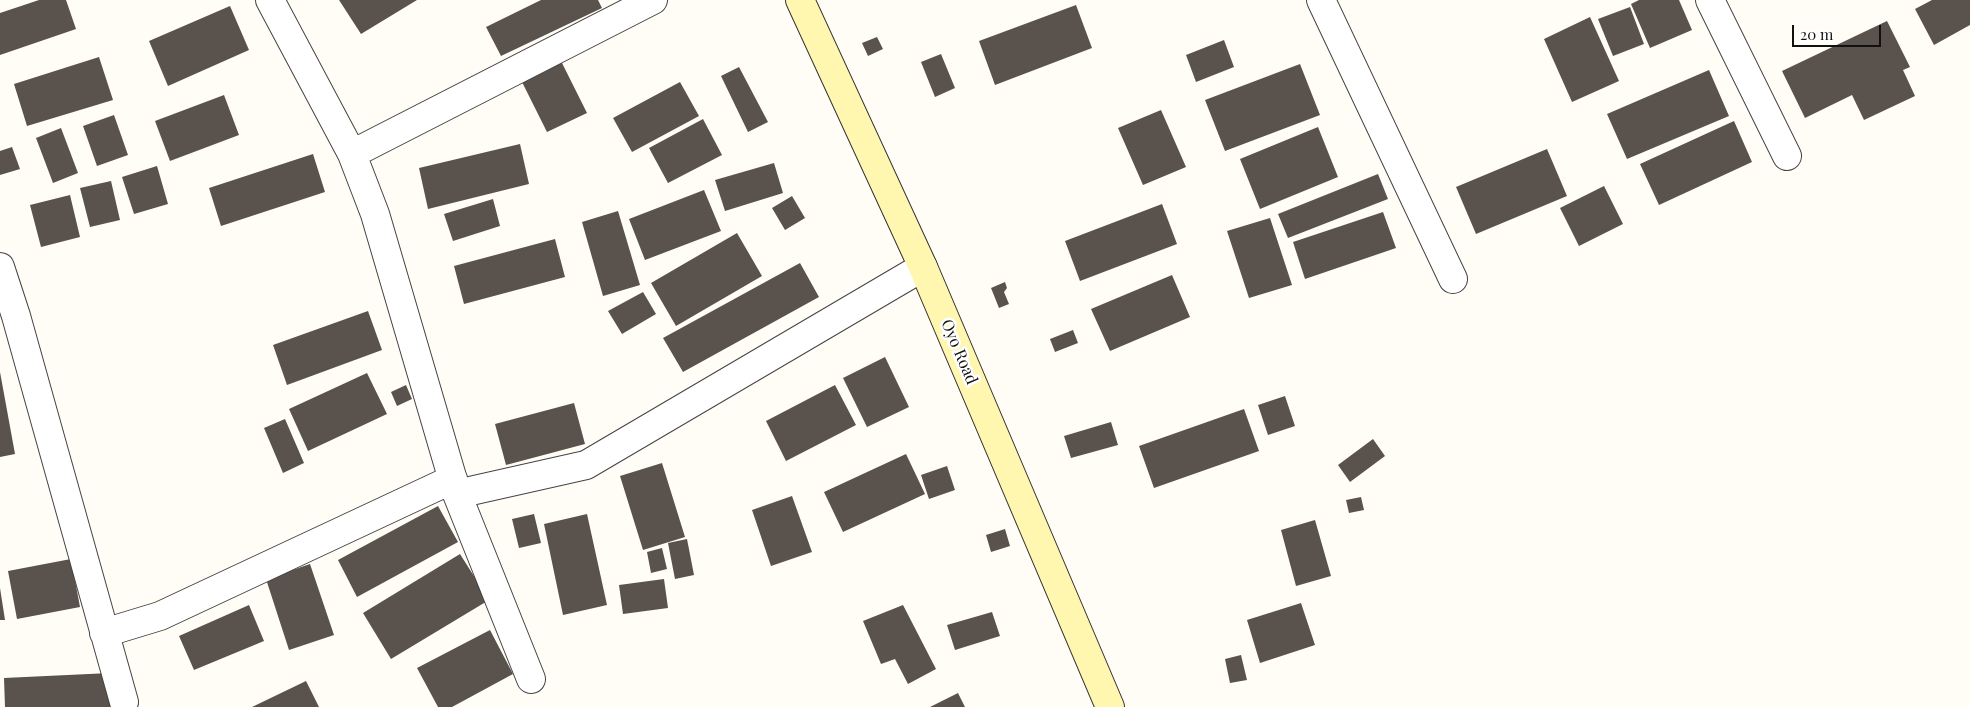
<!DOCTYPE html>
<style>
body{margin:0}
#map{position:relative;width:1970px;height:707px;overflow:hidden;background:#fffdf5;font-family:"Playfair Display",serif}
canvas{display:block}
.scale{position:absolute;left:1792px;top:25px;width:89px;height:22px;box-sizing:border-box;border:2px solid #111;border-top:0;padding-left:6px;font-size:15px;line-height:18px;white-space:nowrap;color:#111;-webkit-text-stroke:4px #fff;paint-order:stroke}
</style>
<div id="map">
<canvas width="1970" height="707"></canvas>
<div class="scale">20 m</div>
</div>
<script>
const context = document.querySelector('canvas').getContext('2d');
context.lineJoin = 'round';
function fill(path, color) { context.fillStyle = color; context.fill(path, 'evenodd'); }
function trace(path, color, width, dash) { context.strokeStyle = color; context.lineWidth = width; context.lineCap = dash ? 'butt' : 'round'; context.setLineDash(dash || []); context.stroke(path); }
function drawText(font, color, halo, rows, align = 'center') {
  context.font = font + ' "Playfair Display",serif'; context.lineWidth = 5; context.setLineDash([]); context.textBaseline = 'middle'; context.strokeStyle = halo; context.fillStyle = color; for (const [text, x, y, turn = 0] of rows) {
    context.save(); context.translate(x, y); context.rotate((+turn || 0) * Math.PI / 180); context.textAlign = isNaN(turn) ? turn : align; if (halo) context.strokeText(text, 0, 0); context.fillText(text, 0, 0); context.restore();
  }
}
fill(new Path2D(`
 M39,0H66L76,29L0,55V13Z
 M339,0H417L361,34Z
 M541,0H598L602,8L501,56L486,27Z
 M1639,0H1679L1692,30L1650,48L1631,4Z
 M1932,0H1970V25L1934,45L1915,9Z
 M1076,5L1092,48L995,85L979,41Z
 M230,6L249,50L168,86L149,41Z
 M1630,7L1644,44L1613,56L1598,19Z
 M1590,17L1619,81L1572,102L1544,39Z
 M1887,21L1910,67L1903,70L1915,96L1864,120L1852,95L1805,118L1782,71Z
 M877,37L883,49L868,56L862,43Z
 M1224,40L1234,67L1196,82L1186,55Z
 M941,54L955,88L935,97L921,62Z
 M99,57L113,100L27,126L14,84Z
 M559,57L587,113L547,132L519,76Z
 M1300,64L1320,115L1225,151L1205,100Z
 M739,67L768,122L748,132L721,76Z
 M1709,70L1729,116L1627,159L1607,114Z
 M680,82L699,116L632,152L613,118Z
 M224,95L239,135L170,161L155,121Z
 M1161,110L1186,167L1143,185L1118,128Z
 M114,115L128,155L97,166L83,126Z
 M703,119L722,155L668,183L649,148Z
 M1734,121L1752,162L1659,205L1640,164Z
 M1318,127L1338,177L1260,209L1240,159Z
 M61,128L78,173L53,183L36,138Z
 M520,144L529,184L428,209L419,168Z
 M12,147L20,169L0,175V151Z
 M1547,149L1567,196L1476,234L1456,187Z
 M313,154L325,192L221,226L209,188Z
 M774,163L783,193L725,211L715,180Z
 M157,166L168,204L134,214L122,177Z
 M1378,174L1388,199L1288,238L1278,214Z
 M111,181L120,220L90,227L80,188Z
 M1604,186L1623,224L1579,246L1560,208Z
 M704,190L721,231L645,260L629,219Z
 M70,195L80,237L41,247L30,205Z
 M792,196L805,218L785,230L772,208Z
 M493,199L500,226L453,241L444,214Z
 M1162,204L1177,244L1080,281L1065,241Z
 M618,211L640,285L603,296L582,222Z
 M1383,212L1396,248L1305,279L1293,242Z
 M1270,218L1292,285L1249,298L1227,231Z
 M737,233L762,276L676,326L651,283Z
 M555,239L565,277L464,304L454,266Z
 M800,263L819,297L683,372L663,338Z
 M1172,275L1190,317L1110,351L1091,309Z
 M1005,282L1007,288L1004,292L1009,304L999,308L991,288Z
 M643,292L656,314L622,334L608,311Z
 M368,311L382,350L287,385L273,345Z
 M1073,330L1078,343L1055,352L1050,339Z
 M885,357L909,407L867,427L843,378Z
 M0,372L15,454L0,457Z
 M367,373L387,414L308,451L289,409Z
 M406,385L412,399L397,406L391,392Z
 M835,385L856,425L786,461L766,421Z
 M1285,396L1295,426L1268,435L1258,405Z
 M574,403L585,444L506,465L495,424Z
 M1244,409L1259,451L1154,488L1139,446Z
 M285,419L304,463L283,473L264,428Z
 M1111,422L1118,445L1071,458L1064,436Z
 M1373,439L1385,456L1350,482L1338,465Z
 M906,454L925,494L843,532L824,492Z
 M662,463L685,537L643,550L620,476Z
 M947,466L955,490L929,499L921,475Z
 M792,496L812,552L771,566L752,510Z
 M1361,497L1364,510L1349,513L1346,500Z
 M438,506L458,542L357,597L338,560Z
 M534,514L541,543L519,548L512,519Z
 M587,514L607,605L563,615L544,524Z
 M1315,520L1331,576L1296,586L1281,530Z
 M1005,529L1010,546L991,552L986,535Z
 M687,539L694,575L675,579L668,543Z
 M662,548L667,569L651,573L647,552Z
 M460,554L489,600L391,659L363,613Z
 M71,559L80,607L17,619L8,571Z
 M310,564L334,635L289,650L266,579Z
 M664,579L668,608L623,614L619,585Z
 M0,588L5,620H0Z
 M1301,603L1315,645L1260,663L1247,620Z
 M249,605L264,641L194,670L179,636Z
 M903,605L936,669L908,684L895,659L881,664L863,621Z
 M992,612L1000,636L955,650L947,625Z
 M490,630L513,674L452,707H438L417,668Z
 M1241,655L1247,680L1230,683L1225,659Z
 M110,673L112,707H5L4,678Z
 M306,681L319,707H252Z
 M958,693L965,707H930Z`), '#5a524d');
const street = new Path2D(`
 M270,0L352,154L375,214L457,494L531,679
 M1321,0L1453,279
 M1710,0L1787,156
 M352,154L653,0
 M0,267L16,316L124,702
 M457,494L586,465L923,267
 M104,633L160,616L453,479`);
const secondary = new Path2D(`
 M800,0L923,267L1110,707`);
trace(street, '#444', 30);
trace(secondary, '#333', 30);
trace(street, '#fff', 28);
trace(secondary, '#fff6b0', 28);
drawText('16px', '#111', '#fff', [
 ["Oyo Road",959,352,67]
]);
</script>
